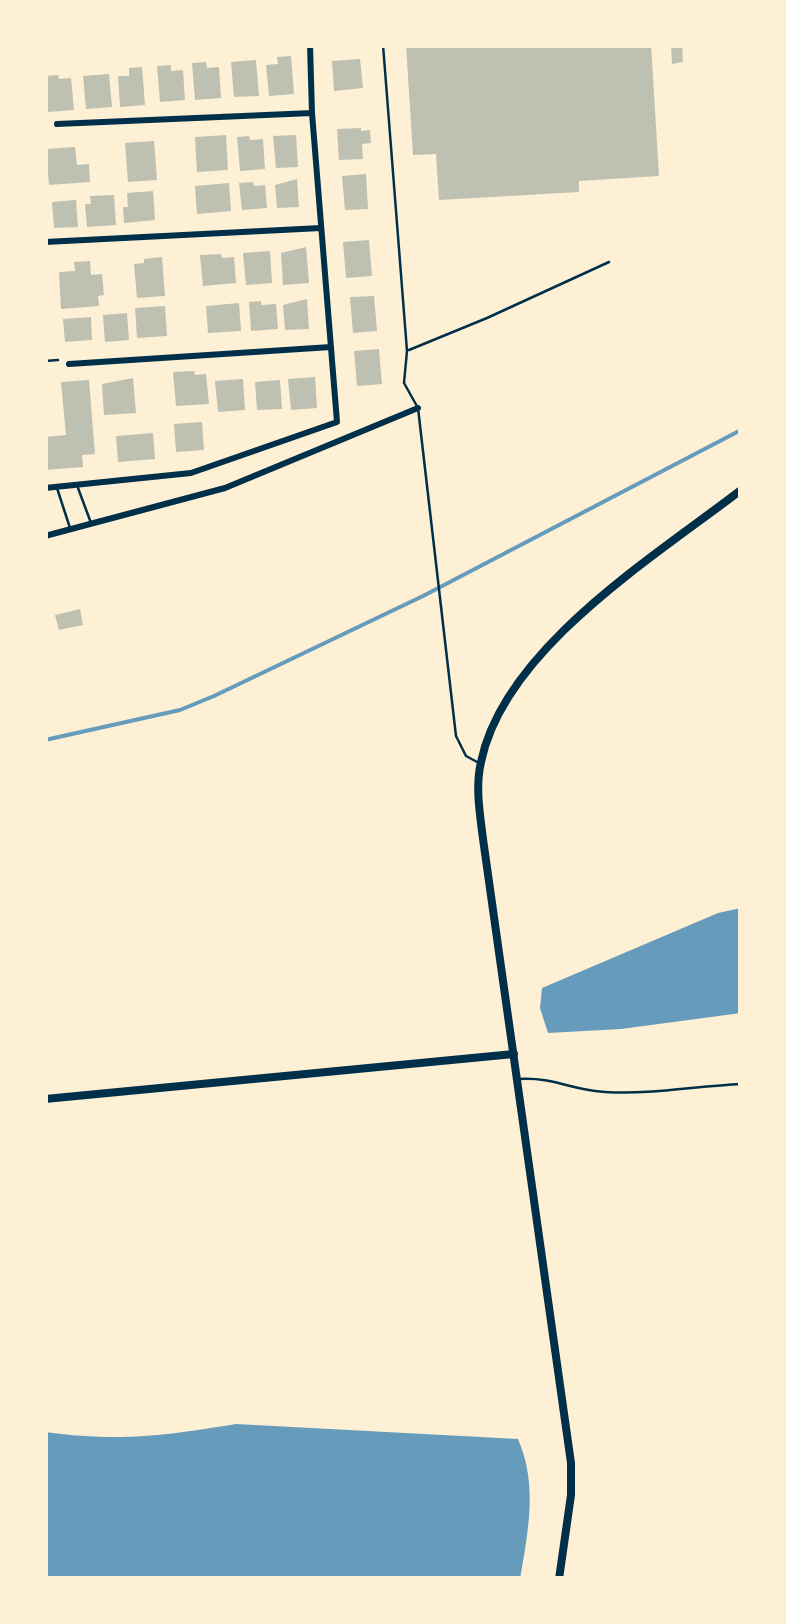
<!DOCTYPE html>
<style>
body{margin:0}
#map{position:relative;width:786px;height:1624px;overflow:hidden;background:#fdf0d5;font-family:"PT Sans",sans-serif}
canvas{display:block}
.frame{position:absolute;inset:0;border:48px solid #fdf0d5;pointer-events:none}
</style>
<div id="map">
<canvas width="786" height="1624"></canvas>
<div class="frame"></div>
</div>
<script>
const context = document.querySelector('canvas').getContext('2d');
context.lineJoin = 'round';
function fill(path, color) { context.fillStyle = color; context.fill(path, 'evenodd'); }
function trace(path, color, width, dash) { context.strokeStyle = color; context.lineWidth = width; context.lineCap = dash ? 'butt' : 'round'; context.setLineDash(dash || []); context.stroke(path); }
fill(new Path2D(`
 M741,908V1013L621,1029L548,1033L540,1008L542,988L718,913Z
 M236,1424L518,1439C538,1485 528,1531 520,1579H45V1432C119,1442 163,1436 236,1424Z`), '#669bbc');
trace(new Path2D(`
 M45,740L180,710L214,696L423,596L741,430`), '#669bbc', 4);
fill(new Path2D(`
 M406,45H651L659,176L579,181V192L439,200L436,154L413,155Z
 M671,45H682L683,62L672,64Z
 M291,56L294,94L269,96L266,65L278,64L277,57Z
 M360,59L363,88L334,91L332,61Z
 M256,60L259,96L234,97L231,62Z
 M206,62L207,68L219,67L221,98L195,100L192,63Z
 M171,65V71L183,70L185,100L160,102L157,66Z
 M142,67L145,105L120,107L118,76H129V68Z
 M109,74L112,107L86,109L83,76Z
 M58,75L59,79L71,78L74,110L47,112L45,76Z
 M361,128V131L370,130L371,143L362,144L363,159L339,160L337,129Z
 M226,135L228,170L197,172L195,137Z
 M296,135L298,167L276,168L273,136Z
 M249,136L250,140L263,139L265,169L240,171L237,137Z
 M154,141L157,180L128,182L125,143Z
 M75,147L77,165L89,164L90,182L49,185L46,149Z
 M366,174L368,209L345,210L342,176Z
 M297,179L299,207L277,208L275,185Z
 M253,182L254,186L265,185L267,208L242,210L239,183Z
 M229,183L231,211L197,214L195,186Z
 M153,191L155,220L124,223L123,207H128L127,193Z
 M114,195L116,225L87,227L85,204H91L90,196Z
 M76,200L78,227L54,228L52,202Z
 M369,240L372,276L346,278L343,242Z
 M306,247L309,283L283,285L281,253Z
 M270,251L272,283L246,285L243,253Z
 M221,254L222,258L234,257L236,283L203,286L200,255Z
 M162,257L165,296L137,298L134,264L144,263V259Z
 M90,261L91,275L102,274L104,295L98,296L99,306L61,309L59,272L75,271L74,262Z
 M374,296L377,331L353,333L350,297Z
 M307,299L309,329L285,330L283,305Z
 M261,301V305L276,304L278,329L251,331L249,302Z
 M239,303L241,331L208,333L206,306Z
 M165,306L167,336L137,338L135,308Z
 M127,313L129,340L105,342L103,315Z
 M91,317L92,340L65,342L63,319Z
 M379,349L382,384L357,386L354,351Z
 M194,371L195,375L206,374L209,404L176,406L173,372Z
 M315,377L317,408L291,410L288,379Z
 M133,378L136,413L104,415L102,384Z
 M243,379L245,410L218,412L215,381Z
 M89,380L95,454L82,455L83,467L45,470V437L66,435L61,382Z
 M280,380L282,409L257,410L255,382Z
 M202,422L204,450L176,452L174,424Z
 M153,433L155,459L118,462L116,436Z
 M80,609L83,625L59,630L55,615Z`), '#bec0b2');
trace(new Path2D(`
 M45,361L58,360`), '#003049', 2.5);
trace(new Path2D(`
 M383,45L407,351L404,383L418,408L456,736L466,756L479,763
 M409,350L487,318L609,262
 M57,488L70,528
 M78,488L91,523
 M519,1079C554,1077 571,1090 605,1092C650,1095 696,1086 741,1084`), '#003049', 2.5);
trace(new Path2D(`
 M57,124L312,113
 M45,242L321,228
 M69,364L331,347
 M45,488L191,473L337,422L312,113L310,45
 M45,536L225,488L418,408`), '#003049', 6);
trace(new Path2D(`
 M45,1099L514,1054
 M559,1579L571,1495V1463L483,839C480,814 475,787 481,762C504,649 654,557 741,490`), '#003049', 8);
</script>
